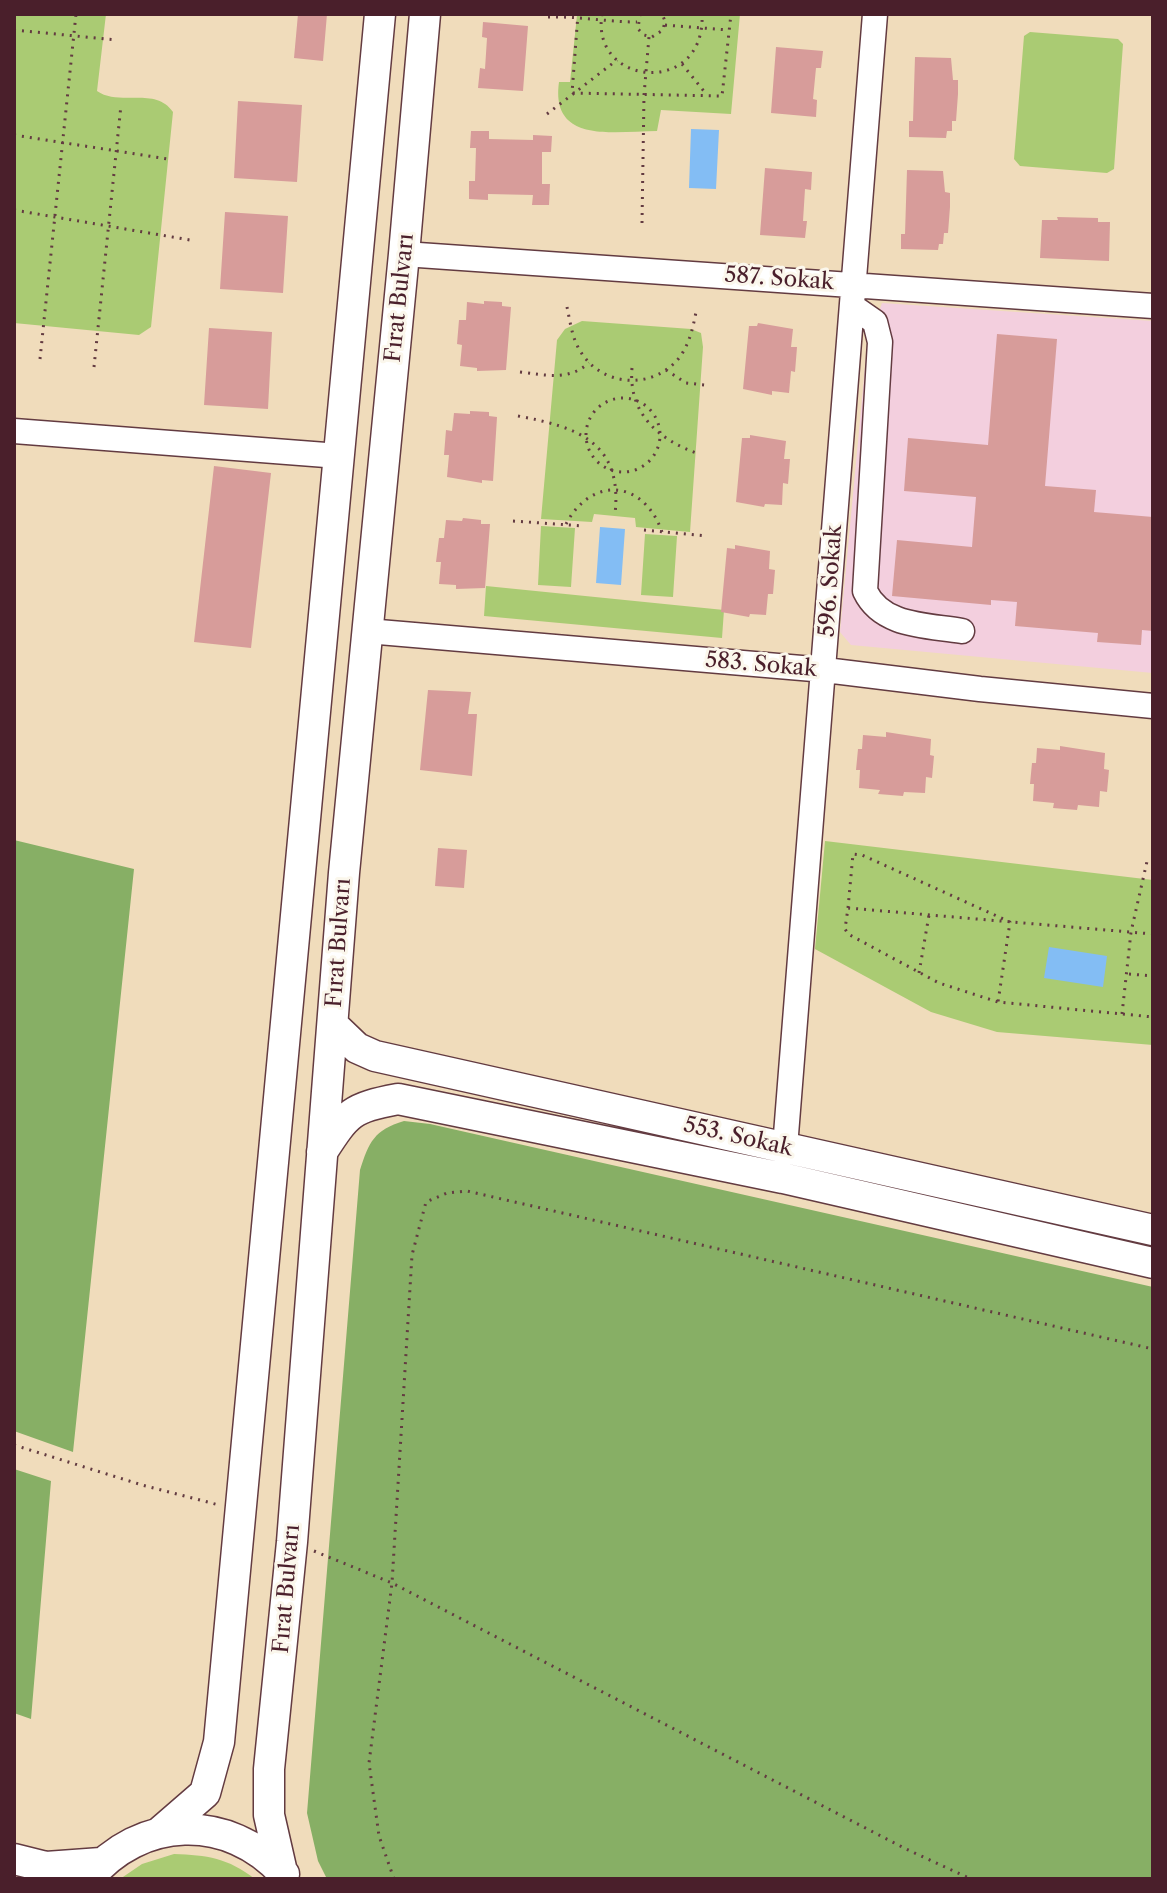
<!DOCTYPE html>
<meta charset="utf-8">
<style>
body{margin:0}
#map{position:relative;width:1167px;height:1893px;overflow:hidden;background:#f0dcbb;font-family:"Libre Caslon Text",serif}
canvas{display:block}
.frame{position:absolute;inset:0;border:16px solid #4a1f2b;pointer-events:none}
</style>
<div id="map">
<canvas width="1167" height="1893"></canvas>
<div class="frame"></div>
</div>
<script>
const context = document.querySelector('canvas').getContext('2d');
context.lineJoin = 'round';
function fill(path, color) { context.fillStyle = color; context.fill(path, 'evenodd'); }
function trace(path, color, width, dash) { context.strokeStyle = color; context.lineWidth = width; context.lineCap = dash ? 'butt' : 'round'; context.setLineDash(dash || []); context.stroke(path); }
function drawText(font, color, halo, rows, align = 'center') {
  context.font = font + ' "Libre Caslon Text",serif'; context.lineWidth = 6; context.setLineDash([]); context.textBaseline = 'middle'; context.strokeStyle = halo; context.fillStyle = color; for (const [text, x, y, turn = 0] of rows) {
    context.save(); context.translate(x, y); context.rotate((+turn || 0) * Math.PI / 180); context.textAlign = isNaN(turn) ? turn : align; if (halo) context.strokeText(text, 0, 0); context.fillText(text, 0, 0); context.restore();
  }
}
fill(new Path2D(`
 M882,303L1153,321V673L851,645L840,632L867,346Z`), '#f3cfde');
fill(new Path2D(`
 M14,14H106L97,91C120,107 155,86 173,112L151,327L139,335L14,323Z
 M567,14H740L731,114L661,110L657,131C616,131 550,145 559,82H570L577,15Z
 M1030,32L1118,39L1123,44L1114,169L1107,173L1020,166L1014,159L1024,36Z
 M582,321L691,329L701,333L703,347L690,532L636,527L635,518L594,514L592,522L541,519L557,340L565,329Z
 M541,526L575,528L571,587L538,585Z
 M645,534L677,536L673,597L641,595Z
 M486,586L724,610L722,638L484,616Z
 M825,841L1153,880V1045L997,1032L931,1012L815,949Z
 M174,1854C207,1855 228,1858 255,1879H120L142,1864Z`), '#aacb73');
fill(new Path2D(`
 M14,840L134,869L73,1452L14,1431Z
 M404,1121L430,1124L1153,1287V1879H327L318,1861L307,1813L360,1170C369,1142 374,1130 404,1121Z
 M14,1469L51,1481L31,1719L14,1713Z`), '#87af65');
fill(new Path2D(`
 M691,129L719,130L716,189L689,188Z
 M600,527L625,529L621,585L596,583Z
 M1049,947L1107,956L1103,987L1044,978Z`), '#83bdf4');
fill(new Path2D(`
 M298,14H327L323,61L294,58Z
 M483,22L528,26L523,91L478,88L480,68L485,69L487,38L482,37Z
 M776,47L823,51L821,68H816L813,99L817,100L816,117L771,113Z
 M915,57L951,58L953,80H958V94L956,121H952V131H947L946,138L909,137V121H913Z
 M238,101L302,105L297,182L234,178Z
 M471,131H489V139L533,140V135L552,136L551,152H542V184H550L549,205H532L533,195L488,194V200L469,199V181H475L476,148H470Z
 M765,168L812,172L811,190L805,189L803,221H807L805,238L760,235Z
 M907,170L943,171L945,192L950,193V207L948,233H944L943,244H939L938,250L901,249V234H905Z
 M225,212L288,216L283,293L220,289Z
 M1057,217L1098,218V222H1110L1109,261L1040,258L1042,220H1058Z
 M484,301L502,302V306L511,307L506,370L477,371V368L460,366L462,345L457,344L459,320H466L467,302L484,304Z
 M758,323L793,329L791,347H797L795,372L791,371L789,393L772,391V395L743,389L749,326H757Z
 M209,328L272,332L268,409L204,405Z
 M997,334L1057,339L1045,486L1096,490L1094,512L1153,517V631L1142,630L1141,645L1097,642L1098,633L1015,626L1017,602L991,600V605L892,596L897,540L972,547L976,497L904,491L908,438L988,445Z
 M470,411L489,412V416L497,417L493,481L482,480V483L447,477L449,455H444L446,430L452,431L454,413L470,414Z
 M750,435L786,441L784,459H790L788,484L783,483L782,505L765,504L764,507L736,502L742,438H750Z
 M214,466L271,473L251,648L194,642Z
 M463,518L481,520V524H490L485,588L456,589V585L439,584L441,562H436L439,538H444L446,520L462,521Z
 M735,545L770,551L769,569L775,570L773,594H768L766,615L750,614L749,617L721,612L727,548L735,549Z
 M428,690L471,692L468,714H477L472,776L420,770Z
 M886,732L931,739L930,755L934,756L932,778L926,777L925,793L904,792L903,796L878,794L880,790L859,788L860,770H856L858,749H862L863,735L886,737Z
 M1060,746L1105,753L1104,769L1109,770L1107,792L1100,791L1099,807L1078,805L1077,810L1053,808L1054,803L1033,801L1034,784H1030L1032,763H1036L1037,748L1060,750Z
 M438,848L467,850L464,888L435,886Z`), '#d79c9a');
const minor = new Path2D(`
 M404,254L1153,306
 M852,306L875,322L880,342L865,591C882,627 927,625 962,631
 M14,431L339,456
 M367,631L825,670L980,689L1153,706
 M785,1147L875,14`);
const major = new Path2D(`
 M333,1025L357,1048L375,1056L1153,1230
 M322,1152C348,1112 351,1108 398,1099L783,1178L1153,1263
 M160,1832L205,1793L219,1742L380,14
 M14,1859L46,1867L101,1863
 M282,1872L269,1815V1769L292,1542L344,873L404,254L425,14
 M88,1879C140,1816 228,1812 284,1874`);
trace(minor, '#633b41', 27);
trace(major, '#633b41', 33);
trace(new Path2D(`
 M578,14L572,93L722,96L731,14
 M602,14C590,87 706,97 702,14
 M640,14L638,29L644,35L652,37L663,30L665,21L662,14
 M548,17C578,16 607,22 637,22
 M665,25L728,30
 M14,30L117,40
 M682,64L707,95
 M547,114L617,60
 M14,135L168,159
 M14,210L190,240
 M642,223L644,95L649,37
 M567,307C570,321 572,337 579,349C600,387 652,391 679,358C689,345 693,328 696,312
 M40,359L76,14
 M94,367L121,105
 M632,368C628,414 659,440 699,454
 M666,370L686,383L705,385
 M520,372C546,375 568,381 589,363
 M586 435a37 37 0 1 1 74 0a37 37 0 1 1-74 0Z
 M518,416C577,427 623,442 615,514
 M513,521L584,526
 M566,524C592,475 644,480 662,532
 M644,530L707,536
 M848,908L853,854L862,855L1010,922L998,1002
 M1153,934L848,908L845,929L848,934L939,983L998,1002L1153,1017
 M919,973L929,915
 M1129,974L1153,976
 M1122,1014L1131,932L1148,857
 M14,1445L142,1485L219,1505
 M314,1551L392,1583L906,1849L971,1879
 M394,1879L379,1836L369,1763L392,1583L412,1255L426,1202L447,1193L467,1191L1153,1349`), '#633b41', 3, [2, 6]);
trace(minor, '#fff', 24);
trace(major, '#fff', 30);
drawText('22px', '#4a1f2b', '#fbf7ec', [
 ["587. Sokak",779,279,4],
 ["Fırat Bulvarı",400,298,-84],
 ["596. Sokak",831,581,-86],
 ["583. Sokak",761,665,5],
 ["Fırat Bulvarı",339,943,-86],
 ["553. Sokak",738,1137,13],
 ["Fırat Bulvarı",287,1589,-85]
]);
</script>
